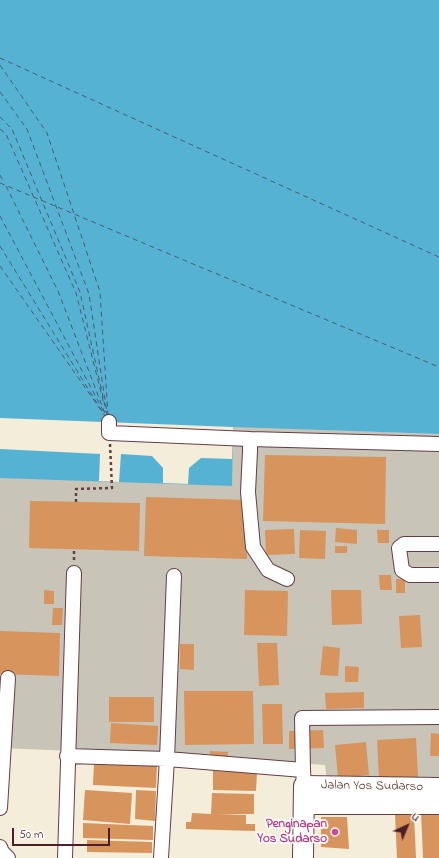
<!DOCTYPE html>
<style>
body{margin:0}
#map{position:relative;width:439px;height:858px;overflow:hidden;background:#f4edda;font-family:"Indie Flower",sans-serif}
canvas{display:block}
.north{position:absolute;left:387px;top:806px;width:40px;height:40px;-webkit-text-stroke:3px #fdfcf7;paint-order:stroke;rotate:44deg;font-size:11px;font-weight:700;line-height:16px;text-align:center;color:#4a1f2b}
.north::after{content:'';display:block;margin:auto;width:14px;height:18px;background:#4a1f2b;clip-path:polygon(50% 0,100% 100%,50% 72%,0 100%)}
.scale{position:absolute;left:12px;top:828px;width:98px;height:18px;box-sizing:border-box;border:2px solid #4a1f2b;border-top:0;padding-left:5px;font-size:12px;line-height:14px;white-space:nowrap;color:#4a1f2b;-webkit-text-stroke:3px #fdfcf7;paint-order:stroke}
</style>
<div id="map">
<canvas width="439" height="858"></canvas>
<div class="north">U</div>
<div class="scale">50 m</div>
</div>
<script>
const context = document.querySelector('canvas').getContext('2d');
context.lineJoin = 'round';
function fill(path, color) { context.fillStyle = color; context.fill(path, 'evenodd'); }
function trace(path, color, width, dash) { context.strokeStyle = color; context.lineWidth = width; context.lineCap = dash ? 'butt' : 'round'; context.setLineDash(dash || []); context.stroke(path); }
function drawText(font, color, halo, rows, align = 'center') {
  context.font = font + ' "Indie Flower",sans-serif'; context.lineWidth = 3.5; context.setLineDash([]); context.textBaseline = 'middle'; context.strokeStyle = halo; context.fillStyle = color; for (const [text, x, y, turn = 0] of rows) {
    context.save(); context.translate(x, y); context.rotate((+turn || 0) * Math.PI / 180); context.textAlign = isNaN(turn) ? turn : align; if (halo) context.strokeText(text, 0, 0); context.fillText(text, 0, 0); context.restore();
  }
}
fill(new Path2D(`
 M0,418L439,434V783L327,781L325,765L173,755L0,748Z`), '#c8c4b8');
fill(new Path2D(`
 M0,0H439V434L233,427L232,486L0,478Z`), '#55b2d3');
fill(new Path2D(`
 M0,418L233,427L232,459L201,458L189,468L188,484L163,483V468L152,456L121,454L119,482L99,481L100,454L0,449Z`), '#f4edda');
trace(new Path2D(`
 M0,58L439,257
 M0,65L47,133L100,292L108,415
 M0,92L27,129L89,294L107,413
 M0,117L12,129L80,292L107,415
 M0,129L6,134L76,293L104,404
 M0,175L4,183
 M0,183L439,367
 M6,186L58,291L106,416
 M0,216L106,416
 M0,246L103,413
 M0,266L105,416`), '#4e5a6e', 1, [5, 4]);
fill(new Path2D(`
 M265,455L386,457L385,524L263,521Z
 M146,497L248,500L247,559L144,556Z
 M30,501L140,503L139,551L29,548Z
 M336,528L357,530V544L335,542Z
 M294,529L295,554L266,555L265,530Z
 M300,530L326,531L325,559L299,558Z
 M377,530H389V543H378Z
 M335,546H347V553H335Z
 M379,575H391L392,590H380Z
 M396,579H405V593H396Z
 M44,590L54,591V604H44Z
 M245,590L288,591L287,636L244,635Z
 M331,590H361L362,624L332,625Z
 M53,608H63L62,625H52Z
 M420,615L422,647L401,648L399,616Z
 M0,631L60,633L59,676L0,674Z
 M257,643H277L279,685L259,686Z
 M180,644H194V670L180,669Z
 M323,646L340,648L338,676L320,675Z
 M345,666L359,667L358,682H345Z
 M184,691H253L254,744L185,745Z
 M364,692V708L326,709L325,693Z
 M109,697H154V722H109Z
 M262,704H282L283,744H263Z
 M111,723L158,726L157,745L110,743Z
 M323,730L324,748L289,749V731Z
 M431,733L439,734V756H430Z
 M416,738L418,777L379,779L377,740Z
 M366,742L369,775L338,778L335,745Z
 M210,751L228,752L227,771L209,770Z
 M94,763L157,766L156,788L93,785Z
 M213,771L257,772L256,791L213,790Z
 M85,790L132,793L130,824L83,820Z
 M136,790L156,791L155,821L135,819Z
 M212,793L254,794V814H218L246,815V824H255V831L186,829V822H191L192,813L211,814Z
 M421,811H439V858H423Z
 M395,814H414L416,858H397Z
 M321,817H347L349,849L321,847Z
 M83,823L153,826V840L83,838Z
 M87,840L152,842V853L87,852Z`), '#d7945c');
const minor = new Path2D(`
 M109,422V433L250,439
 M439,544H404L399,548L402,570L410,575H439
 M287,579L268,570L253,547L248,492L250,451V439L439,444
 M67,756L167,759L303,770L304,786
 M303,770L302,718L439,717
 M0,808L8,678
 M0,847L2,852L8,858
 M65,858L74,573
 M161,858L167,759L174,576`);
const highway = new Path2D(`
 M304,804H439
 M303,858L304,786L439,788`);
trace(minor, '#643e45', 16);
trace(highway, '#643e45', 22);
trace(new Path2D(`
 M76,502V489L112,488L110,444
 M74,560V549`), '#643e45', 2.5, [3, 3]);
trace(minor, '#fff', 14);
trace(highway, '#fff', 20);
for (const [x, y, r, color] of [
 [335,832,4,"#d1479c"]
]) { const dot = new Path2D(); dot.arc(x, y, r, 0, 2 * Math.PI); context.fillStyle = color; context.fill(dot); trace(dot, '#fdfcf7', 1.5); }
drawText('13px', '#4a1f2b', '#fdfcf7', [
 ["Jalan Yos Sudarso",372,787,1]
]);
drawText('bold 13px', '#b23c85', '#fdfcf7', [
 ["Penginapan",327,825],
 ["Yos Sudarso",327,840]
], 'right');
</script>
